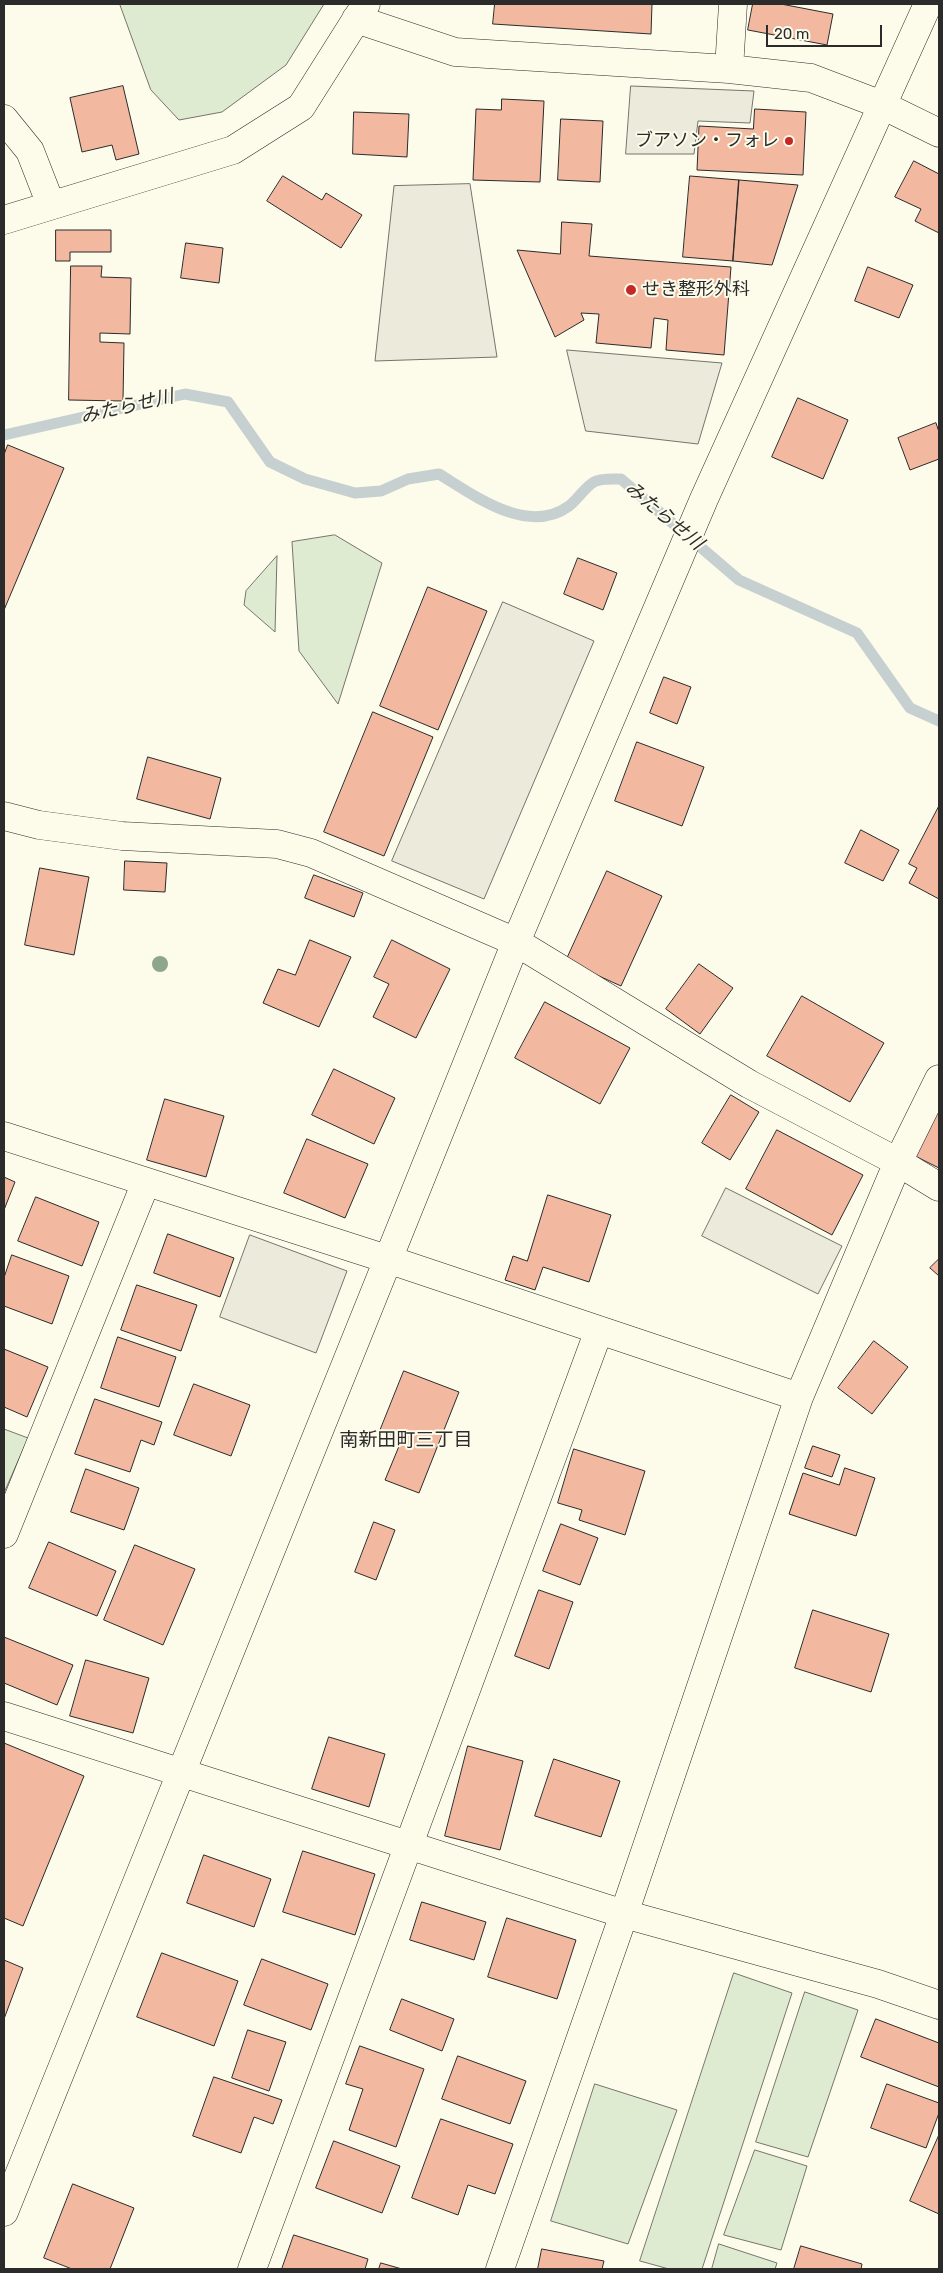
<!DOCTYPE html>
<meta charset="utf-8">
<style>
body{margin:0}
#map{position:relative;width:943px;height:2273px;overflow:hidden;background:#fdfbea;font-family:Rubik,sans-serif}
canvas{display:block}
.frame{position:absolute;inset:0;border:5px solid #2b2b2b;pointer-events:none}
.scale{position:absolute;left:766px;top:25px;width:116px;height:22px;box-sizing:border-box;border:2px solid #2b2b2b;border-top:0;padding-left:6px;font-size:15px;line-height:18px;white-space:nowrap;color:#2b2b2b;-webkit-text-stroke:4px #fdfbea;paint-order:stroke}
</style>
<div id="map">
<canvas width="943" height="2273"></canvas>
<div class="frame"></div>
<div class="scale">20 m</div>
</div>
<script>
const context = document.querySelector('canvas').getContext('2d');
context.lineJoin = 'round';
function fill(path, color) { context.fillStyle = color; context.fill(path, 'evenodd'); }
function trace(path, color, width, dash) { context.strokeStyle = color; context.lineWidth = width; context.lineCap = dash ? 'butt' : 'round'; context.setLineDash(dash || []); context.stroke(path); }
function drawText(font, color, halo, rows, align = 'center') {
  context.font = font + ' Rubik,"Noto Sans JP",sans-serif'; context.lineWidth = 4; context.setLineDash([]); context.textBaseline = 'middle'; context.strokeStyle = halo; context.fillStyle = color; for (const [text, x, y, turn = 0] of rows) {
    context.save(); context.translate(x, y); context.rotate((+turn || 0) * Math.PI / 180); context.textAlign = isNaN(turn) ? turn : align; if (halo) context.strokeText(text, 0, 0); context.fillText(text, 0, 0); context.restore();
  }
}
const green = new Path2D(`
 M120,4H324L286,65L222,112L179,120L151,90Z
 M335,535L382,563L338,704L299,651L292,542Z
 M277,556L275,632L244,605L246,591Z
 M4,1429L28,1438L4,1493Z
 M734,1973L792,1993L702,2269H669L640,2261Z
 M805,1992L858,2010L808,2157L756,2142Z
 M595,2084L677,2110L628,2244L551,2221Z
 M755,2150L807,2166L781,2250L724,2235Z
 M719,2244L777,2263L775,2269H712Z`);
fill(green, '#deebd1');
trace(green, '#74746e', 1);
const parking = new Path2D(`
 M631,86L754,91L750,123L698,121L694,154H626Z
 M470,184L497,357L375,361L394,186Z
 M567,350L722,363L698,444L586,431Z
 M503,602L594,641L484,899L392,861Z
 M726,1188L842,1246L818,1294L702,1236Z
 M250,1235L347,1271L316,1353L220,1317Z`);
fill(parking, '#eceadb');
trace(parking, '#74746e', 1);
trace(new Path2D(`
 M4,435L185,394L228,402L270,462L305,479L355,493L381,491L408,479L439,474C475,496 528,536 569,506C578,499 585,487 594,482C600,478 613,479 621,479L739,580L857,633L910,708L939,721`), '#c7d0d0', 11);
const building = new Path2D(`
 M495,4H652L651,34L493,24Z
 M753,4H781L833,14L827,45L748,30Z
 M123,86L139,154L116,160L112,145L82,152L70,98Z
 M502,99L544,101L540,182L473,180L476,109L501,110Z
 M755,109L806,112L803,175L697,170L699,126L753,129Z
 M354,112L409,114L407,157L353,154Z
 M561,119L603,121L600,182L558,180Z
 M914,161L939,174V233L915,221L921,209L895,197Z
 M283,176L322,200L326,193L362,215L341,248L267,201Z
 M690,176L739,180L733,261L683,257Z
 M739,180L798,185L772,265L733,261Z
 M562,222L592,224L589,256L731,267L724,355L666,350L668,320L654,318L651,348L596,343L599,314L581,313L584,320L555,337L517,250L560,254Z
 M56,230H111V252H70V261H56Z
 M186,243L223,248L219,283L181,278Z
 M71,266H102L101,277L131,278L130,334L100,333V342L124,343L123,401L69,400Z
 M868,267L913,285L899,318L855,301Z
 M798,398L848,420L823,479L772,457Z
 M936,423L939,432V459L910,470L898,438Z
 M8,445L64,468L4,610V455Z
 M578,558L617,573L603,610L564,594Z
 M428,587L487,611L438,730L380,706Z
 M664,677L691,687L677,724L650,713Z
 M373,712L433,737L384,856L324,832Z
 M637,742L704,767L682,826L615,801Z
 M148,757L221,778L210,819L137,799Z
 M939,806V899L909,883L917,868L909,864Z
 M861,830L899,850L883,881L845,863Z
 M125,861L167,863L165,892L124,890Z
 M40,868L89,877L74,955L25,945Z
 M607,871L662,896L621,986L566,961Z
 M314,875L363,893L354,917L305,898Z
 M310,940L351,957L319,1027L263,1003L278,969L295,975Z
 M392,940L450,969L416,1038L373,1017L389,984L374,977Z
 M699,964L733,988L700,1034L666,1009Z
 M802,996L884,1043L850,1102L767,1056Z
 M545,1002L630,1048L600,1104L515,1058Z
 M334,1069L395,1098L374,1144L312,1115Z
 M731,1095L759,1112L730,1160L702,1143Z
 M165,1099L224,1116L206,1177L147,1160Z
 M939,1109V1168L913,1155Z
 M777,1130L863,1175L832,1235L746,1189Z
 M307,1139L368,1164L345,1218L284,1193Z
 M4,1177L15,1182L4,1210Z
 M548,1195L611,1215L589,1282L543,1267L535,1290L505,1280L513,1256L527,1261Z
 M36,1197L99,1222L82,1266L18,1241Z
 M168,1234L234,1258L220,1297L154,1273Z
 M12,1255L69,1276L52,1324L4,1306V1278Z
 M939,1259V1276L930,1268Z
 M137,1285L197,1305L181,1351L121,1330Z
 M118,1337L176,1357L159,1407L101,1388Z
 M874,1341L908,1367L872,1414L838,1388Z
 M4,1349L48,1367L27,1417L4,1407Z
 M404,1371L459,1392L419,1493L385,1480L402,1439L380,1431Z
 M194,1384L250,1405L231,1456L174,1435Z
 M95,1399L162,1422L154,1445L141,1440L130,1472L75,1454Z
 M813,1446L840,1455L832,1477L805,1468Z
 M574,1449L645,1471L625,1535L579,1520L582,1510L558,1503Z
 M845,1468L875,1478L856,1536L789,1514L803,1473L839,1485Z
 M86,1469L139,1488L124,1530L71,1512Z
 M374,1522L395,1530L376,1580L355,1572Z
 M561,1524L598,1538L580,1585L543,1571Z
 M49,1542L116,1571L97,1616L29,1588Z
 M135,1545L195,1569L163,1645L104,1620Z
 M539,1590L573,1602L549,1669L515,1656Z
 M813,1610L889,1634L871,1692L795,1668Z
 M4,1637L73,1665L57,1705L4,1683Z
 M86,1660L149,1678L133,1733L70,1716Z
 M329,1737L385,1754L369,1807L312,1789Z
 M4,1743L84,1776L23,1926L4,1918Z
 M468,1746L523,1761L500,1850L445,1836Z
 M554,1759L620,1781L601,1837L535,1816Z
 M303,1851L375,1874L355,1935L283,1912Z
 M204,1855L271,1879L254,1927L187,1903Z
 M422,1902L486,1922L474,1960L410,1940Z
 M507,1918L576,1940L557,1999L488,1977Z
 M162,1953L238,1981L214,2046L137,2017Z
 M262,1959L328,1984L311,2030L244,2005Z
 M4,1960L23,1968L4,2019Z
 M402,1999L454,2019L442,2051L390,2030Z
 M876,2019L939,2043V2087L861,2057Z
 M248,2030L286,2042L269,2091L232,2078Z
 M360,2046L424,2069L396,2147L349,2130L363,2089L346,2084Z
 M458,2056L526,2081L510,2124L442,2099Z
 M214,2077L282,2100L273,2124L254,2117L241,2153L193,2136Z
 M887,2084L939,2103V2113L926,2148L871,2128Z
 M441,2119L513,2144L495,2194L468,2185L458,2215L412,2198Z
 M939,2135V2214L910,2201Z
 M334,2141L400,2166L382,2213L316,2188Z
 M73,2184L134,2208L110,2269H72L44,2258Z
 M294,2235L368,2259L365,2269H282Z
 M801,2246L862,2264L861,2269H794Z
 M542,2249L604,2261L602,2269H538Z
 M381,2263L402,2269H379Z`);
fill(building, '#f2b8a0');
trace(building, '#2b2b2b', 1);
const minor = new Path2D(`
 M356,19L455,52L729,69L811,78L882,105L939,133
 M729,69L733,4
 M4,119L30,151L51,205
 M4,220L233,150L301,107L366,4
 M4,816L39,825L122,836L277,844L311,853L516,942L749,1084L898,1162L939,1187
 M4,1136L387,1259L799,1397
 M4,1534L146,1182
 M4,1716L624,1914L878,1984L939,2005
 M4,2212L516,942L704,499L928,4
 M252,2269L599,1330
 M500,2269L624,1914L799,1397L898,1162L939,1079`);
trace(minor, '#2b2b2b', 29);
trace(minor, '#fdfbea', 28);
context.fillStyle = '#8ea78a';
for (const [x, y] of [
 [160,964]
]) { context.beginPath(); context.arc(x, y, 8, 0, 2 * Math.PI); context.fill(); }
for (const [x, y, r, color] of [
 [789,141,5,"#c62828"],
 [631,290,6,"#c62828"]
]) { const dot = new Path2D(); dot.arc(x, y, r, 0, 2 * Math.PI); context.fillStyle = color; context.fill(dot); trace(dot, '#fdfbea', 2); }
drawText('18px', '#2b2b2b', '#fdfbea', [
 ["ブアソン・フォレ",779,141],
 ["せき整形外科",642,290,"left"]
], 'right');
drawText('italic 19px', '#2b2b2b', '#fdfbea', [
 ["みたらせ川",127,407,-13],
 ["みたらせ川",664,516,40]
]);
drawText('19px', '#2b2b2b', '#fdfbea', [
 ["南新田町三丁目",406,1441]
]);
</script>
